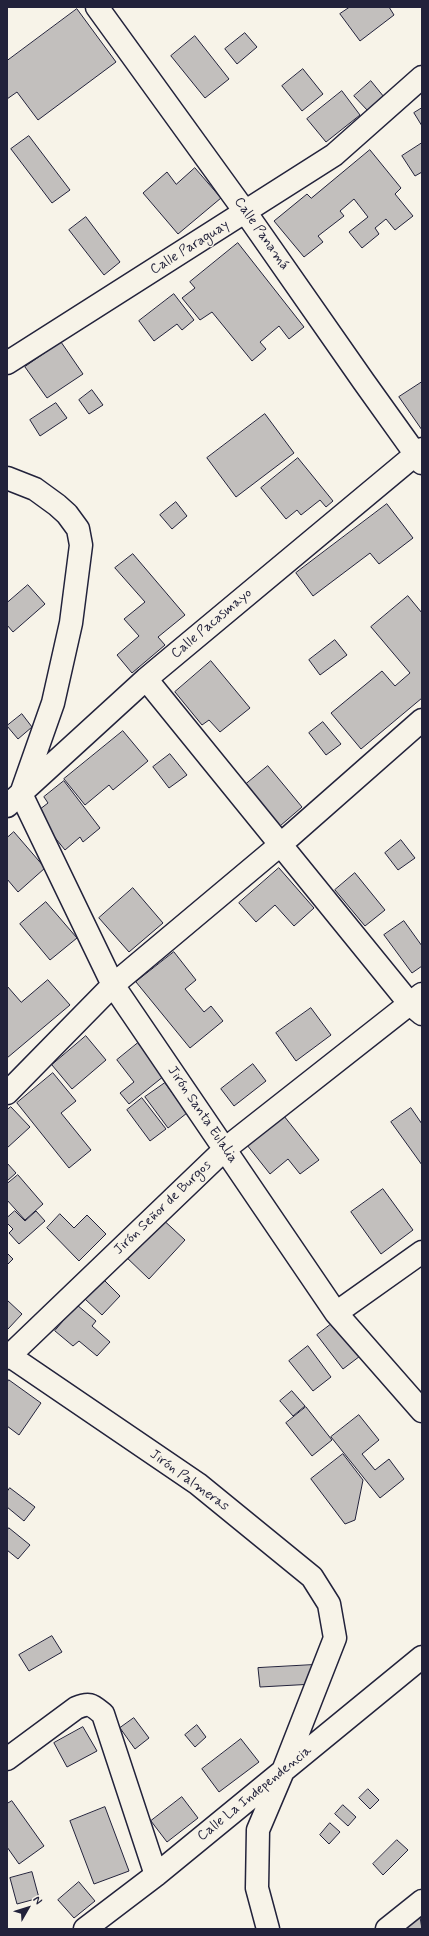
<!DOCTYPE html>
<meta charset="utf-8">
<style>
body{margin:0}
#map{position:relative;width:429px;height:1936px;overflow:hidden;background:#f7f3e8;font-family:Mynerve,sans-serif}
canvas{display:block}
.frame{position:absolute;inset:0;border:8px solid #22223b;pointer-events:none}
.north{position:absolute;left:8px;top:1888px;width:40px;height:40px;-webkit-text-stroke:3px #f7f3e8;paint-order:stroke;rotate:51deg;font-size:11px;font-weight:700;line-height:16px;text-align:center;color:#22223b}
.north::after{content:'';display:block;margin:auto;width:14px;height:18px;background:#22223b;clip-path:polygon(50% 0,100% 100%,50% 72%,0 100%)}
</style>
<div id="map">
<canvas width="429" height="1936"></canvas>
<div class="frame"></div>
<div class="north">N</div>
</div>
<script>
const context = document.querySelector('canvas').getContext('2d');
context.lineJoin = 'round';
function fill(path, color) { context.fillStyle = color; context.fill(path, 'evenodd'); }
function trace(path, color, width, dash) { context.strokeStyle = color; context.lineWidth = width; context.lineCap = dash ? 'butt' : 'round'; context.setLineDash(dash || []); context.stroke(path); }
function drawText(font, color, halo, rows, align = 'center') {
  context.font = font + ' Mynerve,sans-serif'; context.lineWidth = 3; context.setLineDash([]); context.textBaseline = 'middle'; context.strokeStyle = halo; context.fillStyle = color; for (const [text, x, y, turn = 0] of rows) {
    context.save(); context.translate(x, y); context.rotate((+turn || 0) * Math.PI / 180); context.textAlign = isNaN(turn) ? turn : align; if (halo) context.strokeText(text, 0, 0); context.fillText(text, 0, 0); context.restore();
  }
}
const building = new Path2D(`
 M350,7H389L394,15L360,41L340,14Z
 M77,9L116,62L38,120L17,92L7,99V61Z
 M245,33L257,47L237,64L225,49Z
 M195,36L229,79L205,98L171,56Z
 M303,69L323,94L302,111L282,86Z
 M371,81L384,97L368,111L354,96Z
 M342,91L360,115L326,142L307,119Z
 M422,108V126L414,113Z
 M29,136L70,190L52,203L11,149Z
 M422,143V172L415,176L402,156Z
 M370,150L401,188L395,194L413,216L395,230L386,219L375,228L379,234L362,248L349,232L368,217L354,199L340,211L344,216L318,236L323,242L304,257L274,221L307,194L311,198Z
 M195,168L221,198L178,234L143,193L167,172L176,184Z
 M86,217L120,262L104,275L69,230Z
 M238,243L304,327L289,339L279,326L260,342L266,349L252,361L212,312L200,320L182,298L195,288L190,282Z
 M174,294L194,320L182,330L177,324L154,341L139,321Z
 M61,342L83,374L47,398L25,367Z
 M422,382V430L399,397Z
 M92,390L103,405L89,414L79,400Z
 M56,403L67,418L40,436L30,420Z
 M265,414L294,453L236,497L207,458Z
 M298,458L333,501L326,507L320,500L301,515L297,510L286,519L261,488Z
 M176,502L187,516L172,529L160,515Z
 M387,504L413,538L379,564L370,553L313,596L296,573Z
 M133,554L185,615L158,637L165,645L132,673L117,655L139,636L124,619L145,602L115,568Z
 M28,585L45,604L13,632L7,625V603Z
 M408,596L422,613V698L361,749L331,713L382,671L395,686L410,673L371,627Z
 M335,640L347,655L320,675L309,660Z
 M211,661L250,708L220,732L209,720L202,725L175,692Z
 M22,714L32,727L18,739L7,726Z
 M323,722L341,744L326,755L309,733Z
 M123,731L148,761L113,790L109,785L85,805L64,779Z
 M170,754L187,775L169,788L153,767Z
 M268,766L302,807L280,826L245,785Z
 M64,781L100,828L83,842L80,837L65,850L35,813L48,803L44,797Z
 M14,832L45,868L18,892L7,879V838Z
 M401,840L415,858L398,870L385,853Z
 M279,868L314,908L294,926L275,905L256,922L239,903Z
 M355,873L385,910L365,926L335,890Z
 M133,888L163,923L129,952L99,918Z
 M46,902L77,938L50,960L20,924Z
 M404,921L422,946V966L412,973L384,935Z
 M174,952L196,980L185,989L204,1012L211,1006L223,1021L190,1048L136,982Z
 M48,980L70,1005L7,1058V986L21,1002Z
 M311,1008L331,1035L296,1061L276,1033Z
 M86,1036L106,1060L72,1089L52,1065Z
 M138,1043L164,1076L129,1104L120,1093L134,1082L117,1060Z
 M253,1064L266,1081L234,1106L221,1089Z
 M53,1073L76,1101L61,1113L91,1150L69,1168L17,1103Z
 M165,1083L187,1113L168,1128L145,1097Z
 M142,1098L166,1129L150,1141L127,1110Z
 M11,1107L30,1127L7,1148V1110Z
 M411,1108L422,1124V1165L391,1122Z
 M280,1111L319,1160L300,1174L288,1159L270,1174L243,1140Z
 M7,1163L16,1173L7,1181Z
 M18,1175L43,1204L25,1220L7,1200V1184Z
 M383,1189L413,1230L381,1254L351,1212Z
 M15,1211L25,1221L36,1211L45,1221L19,1244L9,1233L13,1229L7,1223V1218Z
 M60,1214L74,1228L87,1215L106,1234L79,1261L47,1228Z
 M159,1216L185,1240L149,1279L123,1254Z
 M7,1253L13,1259L7,1265Z
 M103,1279L120,1296L102,1315L85,1299Z
 M7,1300L22,1314L8,1329L7,1328Z
 M77,1305L96,1321L92,1326L110,1342L97,1356L79,1341L73,1346L55,1331Z
 M338,1319L364,1353L343,1369L317,1335Z
 M308,1346L331,1377L313,1391L289,1361Z
 M9,1380L41,1403L19,1435L7,1426V1383Z
 M292,1391L305,1406L293,1416L280,1401Z
 M306,1407L332,1440L312,1456L286,1423Z
 M359,1415L379,1440L362,1454L375,1470L389,1459L404,1479L380,1498L331,1437Z
 M343,1454L363,1480L355,1520L345,1524L311,1479Z
 M10,1488L35,1507L24,1521L7,1507V1492Z
 M9,1528L30,1545L18,1559L7,1550V1531Z
 M52,1636L62,1652L29,1671L19,1655Z
 M313,1665L314,1684L260,1687L258,1668Z
 M134,1718L149,1738L135,1749L120,1728Z
 M197,1725L206,1737L195,1747L185,1735Z
 M83,1727L97,1751L67,1767L54,1743Z
 M241,1739L259,1762L219,1792L202,1769Z
 M368,1789L379,1800L370,1809L359,1798Z
 M182,1797L198,1818L167,1842L151,1821Z
 M12,1801L44,1846L19,1864L7,1847V1804Z
 M343,1805L356,1817L348,1826L335,1814Z
 M105,1807L129,1871L94,1884L70,1821Z
 M330,1823L340,1832L329,1844L320,1835Z
 M397,1840L408,1850L383,1875L373,1864Z
 M32,1872L39,1898L17,1904L10,1878Z
 M79,1882L95,1901L74,1918L58,1900Z
 M420,1917L422,1929H405Z`);
fill(building, '#c2bfbd');
trace(building, '#22223b', 1);
const street = new Path2D(`
 M97,7L246,213L364,382L422,463
 M7,363L334,155L422,77
 M7,478L35,489L57,505L67,514L78,529L81,545L71,623L53,703L21,794L113,985L336,1313L422,1411
 M146,679L410,1004L422,1014
 M7,806L146,679L422,449
 M7,1093L113,985L280,845L422,720
 M336,1313L422,1252
 M7,1354L198,1484L312,1577L329,1604L335,1638L283,1771L258,1830L257,1888L268,1929
 M7,1358L225,1149L422,994
 M7,1759L76,1708C90,1702 92,1705 103,1714L156,1875
 M85,1929L156,1875L422,1657
 M387,1929L422,1901`);
trace(street, '#22223b', 25);
trace(street, '#f7f3e8', 22);
drawText('14px', '#22223b', '#f7f3e8', [
 ["Calle Panamá",261,234,55],
 ["Calle Paraguay",190,248,-32],
 ["Calle Pacasmayo",212,624,-40],
 ["Jirón Santa Eulalia",202,1115,56],
 ["Jirón Señor de Burgos",163,1208,-44],
 ["Jirón Palmeras",189,1481,36],
 ["Calle La Independencia",255,1794,-39]
]);
</script>
